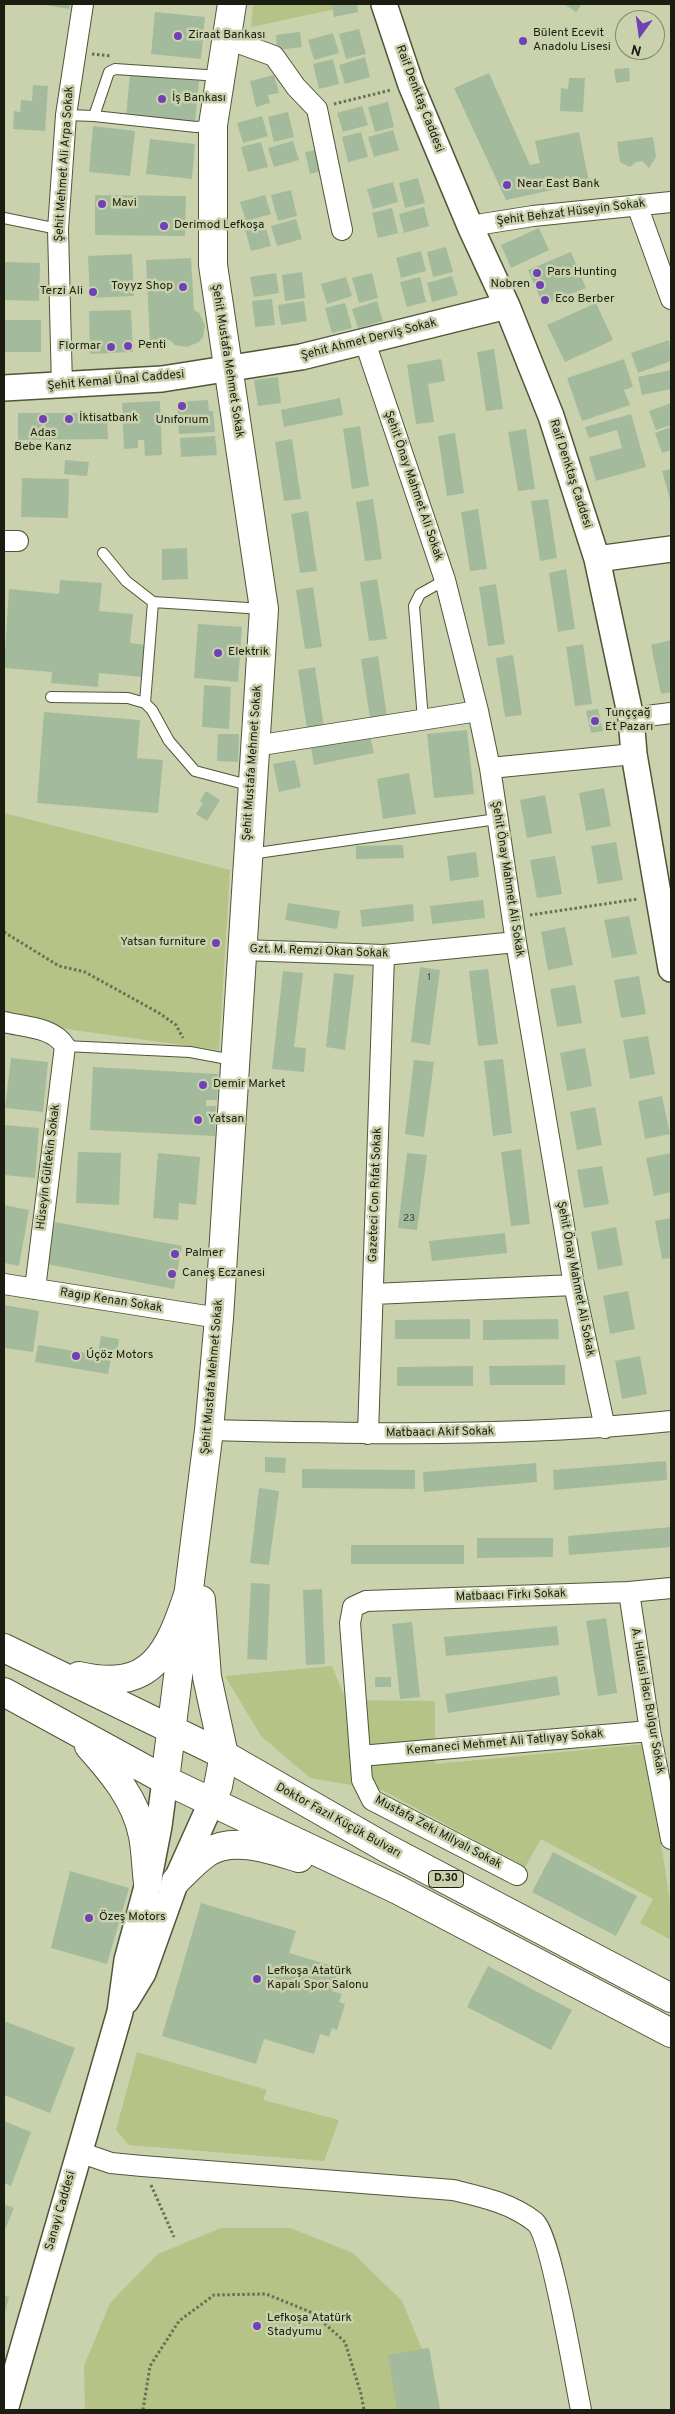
<!DOCTYPE html>
<meta charset="utf-8">
<style>
body{margin:0}
#map{position:relative;width:675px;height:2414px;overflow:hidden;background:#c9d2ad;font-family:Overpass,sans-serif}
canvas{display:block}
.frame{position:absolute;inset:0;border:5px solid #1a1d0f;pointer-events:none}
.north{position:absolute;left:615px;top:10px;width:50px;height:50px;box-sizing:border-box;background:#c9d2ad;border:1px solid #838a6e;border-radius:50%;rotate:194deg;font-size:14px;font-weight:700;line-height:20px;text-align:center;color:#1a1d0f}
.north::after{content:'';display:block;margin:auto;width:18px;height:22px;background:#7140b7;clip-path:polygon(50% 0,100% 100%,50% 72%,0 100%)}
</style>
<div id="map">
<canvas width="675" height="2414"></canvas>
<div class="frame"></div>
<div class="north">N</div>
</div>
<script>
const context = document.querySelector('canvas').getContext('2d');
context.lineJoin = 'round';
function fill(path, color) { context.fillStyle = color; context.fill(path, 'evenodd'); }
function trace(path, color, width, dash) { context.strokeStyle = color; context.lineWidth = width; context.lineCap = dash ? 'butt' : 'round'; context.setLineDash(dash || []); context.stroke(path); }
function drawText(font, color, halo, rows, align = 'center') {
  context.font = font + ' Overpass,sans-serif'; context.lineWidth = 5; context.setLineDash([]); context.textBaseline = 'middle'; context.strokeStyle = halo; context.fillStyle = color; for (const [text, x, y, turn = 0] of rows) {
    context.save(); context.translate(x, y); context.rotate((+turn || 0) * Math.PI / 180); context.textAlign = isNaN(turn) ? turn : align; if (halo) context.strokeText(text, 0, 0); context.fillText(text, 0, 0); context.restore();
  }
}
fill(new Path2D(`
 M253,4H359L251,27Z
 M4,813L230,870L219,1050L73,1030L4,1015Z
 M332,1666L346,1700L435,1701V1764L646,1744L671,1908V1940L640,1923L653,1899L541,1839L525,1867L382,1790L310,1778L261,1736L225,1676Z
 M137,2052L267,2090L263,2100L339,2120L324,2161L129,2145L116,2130Z
 M221,2228H290L353,2253L402,2301L422,2349L429,2348L440,2410H85L84,2366L110,2303L158,2254Z`), '#b5c386');
fill(new Path2D(`
 M39,4H70L69,9Z
 M332,4H357L358,12L334,17Z
 M564,4H582L576,12Z
 M155,12L205,17L201,59L151,54Z
 M359,29L366,54L346,59L339,34Z
 M300,32L302,47L277,50L276,35Z
 M333,33L339,53L314,60L308,40Z
 M365,57L370,77L345,84L339,65Z
 M333,59L339,84L319,89L313,64Z
 M629,68L630,81L616,83L614,69Z
 M489,73L530,165L540,163L535,141L579,132L589,182L506,200L454,88Z
 M130,74L199,81L195,122L126,116Z
 M274,75L279,93L268,95L270,103L256,107L250,81Z
 M569,78H585L583,112L560,111L561,88L568,89Z
 M33,85L48,86L45,131L13,129L14,111L20,112L21,100L32,101Z
 M388,102L394,127L375,132L368,107Z
 M362,106L368,125L343,132L337,113Z
 M288,112L294,137L274,142L268,117Z
 M262,116L268,136L243,143L237,123Z
 M93,126L135,131L130,176L89,172Z
 M393,130L399,150L374,157L368,137Z
 M361,132L368,157L348,162L342,137Z
 M653,137L656,157L649,168L642,161L636,162L630,167L620,162L617,142Z
 M150,139L195,144L192,179L146,174Z
 M293,141L299,160L274,167L268,148Z
 M261,142L268,167L248,172L241,147Z
 M317,150L322,171L310,174L305,152Z
 M418,178L425,203L405,208L399,183Z
 M393,182L398,202L373,209L367,189Z
 M291,190L297,216L278,221L271,195Z
 M95,195L186,196L185,236L95,235Z
 M265,195L271,214L246,221L240,202Z
 M424,207L429,226L404,233L399,214Z
 M392,208L398,233L378,238L372,213Z
 M296,219L302,239L277,246L271,226Z
 M264,221L271,246L251,251L244,226Z
 M539,228L549,250L511,268L501,245Z
 M446,247L453,272L433,277L427,252Z
 M421,251L426,271L401,278L396,258Z
 M571,252L586,288L543,305L528,270Z
 M132,254L134,296L90,298L88,256Z
 M191,258L194,310L199,313L205,325L203,337L199,342L187,347L175,345L170,340L150,342L146,260Z
 M4,262L40,263L39,301L4,300Z
 M302,272L305,298L285,301L282,275Z
 M276,273L279,293L254,297L250,277Z
 M372,273L378,298L359,303L352,278Z
 M452,276L458,295L432,302L427,283Z
 M346,277L352,296L327,304L321,284Z
 M420,277L426,302L407,307L400,282Z
 M272,299L275,325L255,327L252,301Z
 M304,301L307,321L281,325L278,305Z
 M377,301L383,321L358,328L352,309Z
 M345,303L352,328L332,333L325,308Z
 M596,303L613,340L565,362L547,325Z
 M131,310L133,352L90,354L89,311Z
 M4,320H41V352H4Z
 M669,340L671,361L638,373L631,353Z
 M494,349L503,409L486,411L477,352Z
 M441,359L445,381L428,384L434,422L416,424L407,365Z
 M624,359L633,387L624,390L630,405L582,421L567,378Z
 M671,370V389L642,395L638,377Z
 M278,377L281,403L258,406L254,380Z
 M340,398L343,415L284,427L281,410Z
 M208,400L209,411H213L215,432L179,434L177,402Z
 M160,401L162,455L145,456L144,440H138V448L124,449L122,403Z
 M671,403V425L656,430L649,411Z
 M18,413H107L108,439L18,440Z
 M631,414L646,467L596,481L589,457L622,448L617,430L589,438L585,427Z
 M360,426L369,486L352,489L343,429Z
 M671,427V450L662,453L655,433Z
 M526,429L535,489L518,491L508,432Z
 M455,433L464,493L447,496L438,436Z
 M215,436L217,455L181,457L180,438Z
 M292,439L301,499L284,501L275,442Z
 M65,460L89,462L87,476L64,474Z
 M671,469V503L662,471Z
 M22,478L69,479L68,518L21,517Z
 M373,499L382,559L365,561L356,502Z
 M548,499L557,558L540,561L531,501Z
 M478,509L487,569L470,571L461,512Z
 M308,511L317,571L300,573L291,514Z
 M187,548L188,579L162,580V549Z
 M566,569L575,629L558,632L549,573Z
 M377,579L387,639L369,641L360,582Z
 M60,580L102,583L99,611L133,614L130,643L146,645L144,677L99,673L98,687L51,683L52,672L4,668L9,589L59,594Z
 M496,584L505,644L488,646L479,587Z
 M313,587L322,647L305,649L296,590Z
 M198,624L242,627L238,682L194,678Z
 M671,640V692L661,694L651,645Z
 M583,644L592,704L575,706L566,647Z
 M513,655L522,715L505,717L496,658Z
 M378,656L387,716L370,718L361,659Z
 M315,667L324,727L307,729L298,670Z
 M204,685L231,687L229,729L202,727Z
 M598,709L603,731L591,733L586,711Z
 M44,712L140,720L137,758L163,760L158,813L37,803Z
 M467,730L474,794L434,798L427,734Z
 M218,734H239L238,762L217,761Z
 M370,736L374,753L314,765L311,748Z
 M295,760L301,787L279,792L273,764Z
 M409,773L416,814L383,819L377,779Z
 M604,788L611,826L586,831L579,793Z
 M206,791L220,800L207,821L196,814L203,803L200,801Z
 M545,795L552,833L527,838L520,800Z
 M616,842L623,880L598,884L591,846Z
 M403,845L404,858L356,859V846Z
 M476,852L479,877L450,881L447,856Z
 M555,856L562,894L537,898L530,860Z
 M483,900L485,918L432,924L430,906Z
 M288,903L340,911L337,929L285,920Z
 M413,904L414,921L362,927L360,910Z
 M629,916L637,954L612,958L604,920Z
 M565,927L573,965L548,970L541,932Z
 M420,967L440,970L430,1045L411,1042Z
 M488,969L498,1044L478,1046L469,971Z
 M283,971L303,973L294,1047L306,1048L304,1072L272,1069Z
 M334,973L354,975L345,1050L326,1047Z
 M639,976L646,1014L621,1018L614,980Z
 M575,985L582,1023L557,1027L550,989Z
 M648,1036L655,1074L630,1079L623,1040Z
 M585,1048L592,1086L567,1091L560,1053Z
 M11,1058L48,1062L43,1112L5,1108Z
 M503,1059L512,1133L493,1136L484,1061Z
 M414,1060L434,1062L424,1137L405,1134Z
 M93,1067L218,1074L217,1100H206V1106H216L215,1136L90,1130Z
 M662,1096L670,1134L645,1139L638,1101Z
 M595,1107L602,1145L577,1150L570,1112Z
 M4,1125L39,1128L35,1178L4,1175Z
 M521,1149L530,1224L511,1226L501,1152Z
 M78,1152L121,1153L119,1205L76,1203Z
 M158,1153L200,1157L196,1205L179,1203L178,1220L153,1218Z
 M407,1153L427,1155L417,1230L398,1228Z
 M671,1153V1192L654,1196L646,1158Z
 M602,1166L609,1204L584,1208L577,1170Z
 M4,1205L29,1210L19,1266L4,1263Z
 M671,1218V1258L662,1259L655,1221Z
 M55,1222L182,1246L174,1289L47,1264Z
 M616,1227L623,1265L598,1270L591,1232Z
 M505,1233L507,1253L432,1261L429,1241Z
 M628,1291L635,1329L610,1334L603,1296Z
 M4,1305L39,1311L33,1352L4,1348Z
 M470,1319V1339H395V1320Z
 M558,1319L559,1339L483,1340V1320Z
 M101,1336L119,1339L116,1359L111,1358L108,1374L35,1362L38,1345L98,1355Z
 M640,1356L647,1394L622,1399L615,1361Z
 M565,1365V1385H490L489,1366Z
 M473,1366V1386H397V1367Z
 M265,1457L286,1458L285,1473L265,1472Z
 M666,1461L667,1480L554,1490L553,1470Z
 M536,1463L537,1482L424,1492L423,1472Z
 M302,1469L415,1470V1489L302,1488Z
 M259,1488L279,1491L269,1565L250,1563Z
 M671,1527V1547L569,1555L568,1536Z
 M477,1538H553V1557L477,1558Z
 M351,1545H464V1564H351Z
 M251,1583L270,1584L267,1660L247,1659Z
 M322,1589L325,1664L306,1665L303,1590Z
 M606,1618L617,1693L598,1696L586,1621Z
 M412,1622L420,1697L400,1699L392,1624Z
 M557,1626L559,1645L446,1656L444,1637Z
 M557,1676L560,1695L448,1713L445,1694Z
 M375,1677H391V1687H375Z
 M553,1852L637,1896L616,1936L532,1892Z
 M70,1871L129,1888L107,1964L51,1948Z
 M201,1903L296,1931L289,1953L339,1968L332,1991L342,1994L339,2002L345,2004L337,2030L332,2028L329,2037L320,2034L314,2054L264,2039L256,2064L162,2036Z
 M488,1966L572,2010L551,2050L467,2007Z
 M4,2021L75,2048L50,2113L4,2095Z
 M4,2121L31,2132L11,2186L4,2183Z
 M4,2204L14,2208L4,2232Z
 M4,2295L9,2297L4,2316Z
 M429,2348L440,2410H397L388,2355Z`), '#a3bb9c');
const service = new Path2D(`
 M66,115L94,116L109,72L115,69L220,76
 M94,116L196,127L213,125
 M4,218L58,229
 M103,553L126,581L153,602L263,609
 M51,697L128,698L145,703L152,710L169,741L195,771L252,786
 M145,703L153,602
 M423,720L414,606L420,594L445,580
 M250,854L497,819
 M65,1046L190,1052L233,1060`);
const minor = new Path2D(`
 M225,38L274,56L296,87L317,109L342,230
 M637,205L671,299
 M470,226L533,216L671,202
 M365,342L445,580L478,711L490,768L516,942L574,1285L605,1428
 M62,386L58,229L66,115L83,4
 M4,541H18
 M631,718L671,713
 M255,746L478,711
 M490,768L634,754
 M242,950L384,955L516,942
 M4,1022C25,1027 53,1027 65,1046L35,1289
 M4,1284L219,1318
 M373,1294L574,1285
 M209,1430C363,1434 517,1437 671,1421
 M368,1434L384,955
 M629,1592L650,1731L671,1839
 M360,1756L650,1731
 M517,1875L372,1800L362,1780L350,1623L353,1607L366,1601L629,1592L671,1588
 M79,2152L111,2163L142,2166L453,2190C482,2197 511,2203 535,2222C551,2235 575,2381 581,2410`);
const tertiary = new Path2D(`
 M384,4L411,85L470,226L507,306L551,416L597,559L631,718L634,754L671,969
 M4,388L162,379L301,357L507,306
 M597,559L671,549
 M126,2001L143,1973L176,1881L212,1801
 M5,2410L120,2012L127,1960L148,1883L159,1826L165,1780`);
const secondary = new Path2D(`
 M201,1600L207,1677L224,1755L218,1786L212,1801
 M165,1780L209,1430L219,1318L264,609L213,265V125L232,4`);
const trunk = new Path2D(`
 M4,1648L224,1755L386,1848L671,1998
 M79,1676C152,1693 169,1652 189,1592
 M4,1692L165,1780L398,1890L671,2033
 M89,1746C113,1773 136,1800 143,1836C146,1852 146,1868 148,1883
 M176,1881C186,1871 196,1860 208,1852C235,1836 272,1850 299,1858`);
trace(service, '#4f5736', 12);
trace(minor, '#4f5736', 22);
trace(tertiary, '#4f5736', 28);
trace(secondary, '#4f5736', 30);
trace(trunk, '#4f5736', 30);
trace(new Path2D(`
 M92,54L111,56
 M334,104L391,90
 M530,915L638,899
 M4,932L59,966L85,972L159,1013L176,1025L183,1038
 M151,2185L174,2237
 M143,2410L150,2366L179,2321L214,2295L266,2294L313,2313L345,2342L361,2394L364,2410`), '#696f56', 3, [2.5, 2.5]);
trace(service, '#fff', 10);
trace(minor, '#fff', 20);
trace(tertiary, '#fff', 25);
trace(secondary, '#fff', 28);
trace(trunk, '#fff', 28);
for (const [x, y, r, color] of [
 [178,36,5,"#7140b7"],
 [523,41,5,"#7140b7"],
 [162,99,5,"#7140b7"],
 [507,185,5,"#7140b7"],
 [102,204,5,"#7140b7"],
 [164,226,5,"#7140b7"],
 [537,273,5,"#7140b7"],
 [540,285,5,"#7140b7"],
 [183,287,5,"#7140b7"],
 [93,292,5,"#7140b7"],
 [545,300,5,"#7140b7"],
 [128,346,5,"#7140b7"],
 [111,347,5,"#7140b7"],
 [182,406,5,"#7140b7"],
 [43,419,5,"#7140b7"],
 [69,419,5,"#7140b7"],
 [218,653,5,"#7140b7"],
 [595,721,5,"#7140b7"],
 [216,943,5,"#7140b7"],
 [203,1085,5,"#7140b7"],
 [198,1120,5,"#7140b7"],
 [175,1254,5,"#7140b7"],
 [172,1274,5,"#7140b7"],
 [76,1356,5,"#7140b7"],
 [89,1918,5,"#7140b7"],
 [257,1979,5,"#7140b7"],
 [257,2326,5,"#7140b7"]
]) { const dot = new Path2D(); dot.arc(x, y, r, 0, 2 * Math.PI); context.fillStyle = color; context.fill(dot); trace(dot, '#c9d2ad', 2); }
drawText('10px', '#3c4432', null, [
 ["1",429,978],
 ["23",409,1219]
]);
for (const [x, y, w] of [
 [446,1879,35]
]) { const box = new Path2D(); box.roundRect(x - w / 2, y - 8.5, w, 17, 4); context.fillStyle = '#c9d2ad'; context.fill(box); trace(box, '#1a1d0f', 1); }
drawText('bold 11px', '#1a1d0f', null, [
 ["D.30",446,1879]
]);
drawText('12px', '#1a1d0f', '#c9d2ad', [
 ["Bülent Ecevit",533,34],
 ["Anadolu Lisesi",533,48],
 ["Ziraat Bankası",188,36],
 ["İş Bankası",172,99],
 ["Near East Bank",517,185],
 ["Mavi",112,204],
 ["Derimod Lefkoşa",174,226],
 ["Pars Hunting",547,273],
 ["Nobren",530,285,"right"],
 ["Toyyz Shop",173,287,"right"],
 ["Terzi Ali",83,292,"right"],
 ["Eco Berber",555,300],
 ["Penti",138,346],
 ["Flormar",101,347,"right"],
 ["İktisatbank",79,419],
 ["Unıforıum",182,421,"center"],
 ["Adas",43,434,"center"],
 ["Bebe Kanz",43,448,"center"],
 ["Elektrik",228,653],
 ["Tunççağ",605,714],
 ["Et Pazarı",605,728],
 ["Yatsan furniture",206,943,"right"],
 ["Demir Market",213,1085],
 ["Yatsan",208,1120],
 ["Palmer",185,1254],
 ["Caneş Eczanesi",182,1274],
 ["Úçöz Motors",86,1356],
 ["Özeş Motors",99,1918],
 ["Lefkoşa Atatürk",267,1972],
 ["Kapalı Spor Salonu",267,1986],
 ["Lefkoşa Atatürk",267,2319],
 ["Stadyumu",267,2333]
], 'left');
drawText('12px', '#1a1d0f', '#c9d2ad', [
 ["Raif Denktaş Caddesi",419,99,69],
 ["Şehit Mehmet Ali Arpa Sokak",65,164,-86],
 ["Şehit Behzat Hüseyin Sokak",571,213,-7],
 ["Şehit Ahmet Derviş Sokak",369,340,-14],
 ["Şehit Mustafa Mehmet Sokak",227,361,81],
 ["Şehit Kemal Ünal Caddesi",116,381,-5],
 ["Raif Denktaş Caddesi",570,474,72],
 ["Şehit Önay Mahmet Ali Sokak",413,486,71],
 ["Şehit Mustafa Mehmet Sokak",253,763,-86],
 ["Şehit Önay Mahmet Ali Sokak",507,879,81],
 ["Gzt. M. Remzi Okan Sokak",319,952,2],
 ["Hüseyin Gültekin Sokak",49,1167,-83],
 ["Gazeteci Con Rıfat Sokak",376,1195,-88],
 ["Şehit Önay Mahmet Ali Sokak",575,1279,79],
 ["Ragıp Kenan Sokak",111,1301,9],
 ["Şehit Mustafa Mehmet Sokak",213,1377,-85],
 ["Matbaacı Akif Sokak",440,1433,-1],
 ["Matbaacı Firkı Sokak",511,1596,-2],
 ["A. Hulusi Hacı Bulgur Sokak",647,1701,80],
 ["Kemaneci Mehmet Ali Tatlıyay Sokak",505,1743,-5],
 ["Doktor Fazıl Küçük Bulvarı",338,1821,29],
 ["Mustafa Zeki Milyalı Sokak",438,1833,28],
 ["Sanayi Caddesi",61,2211,-74]
]);
</script>
